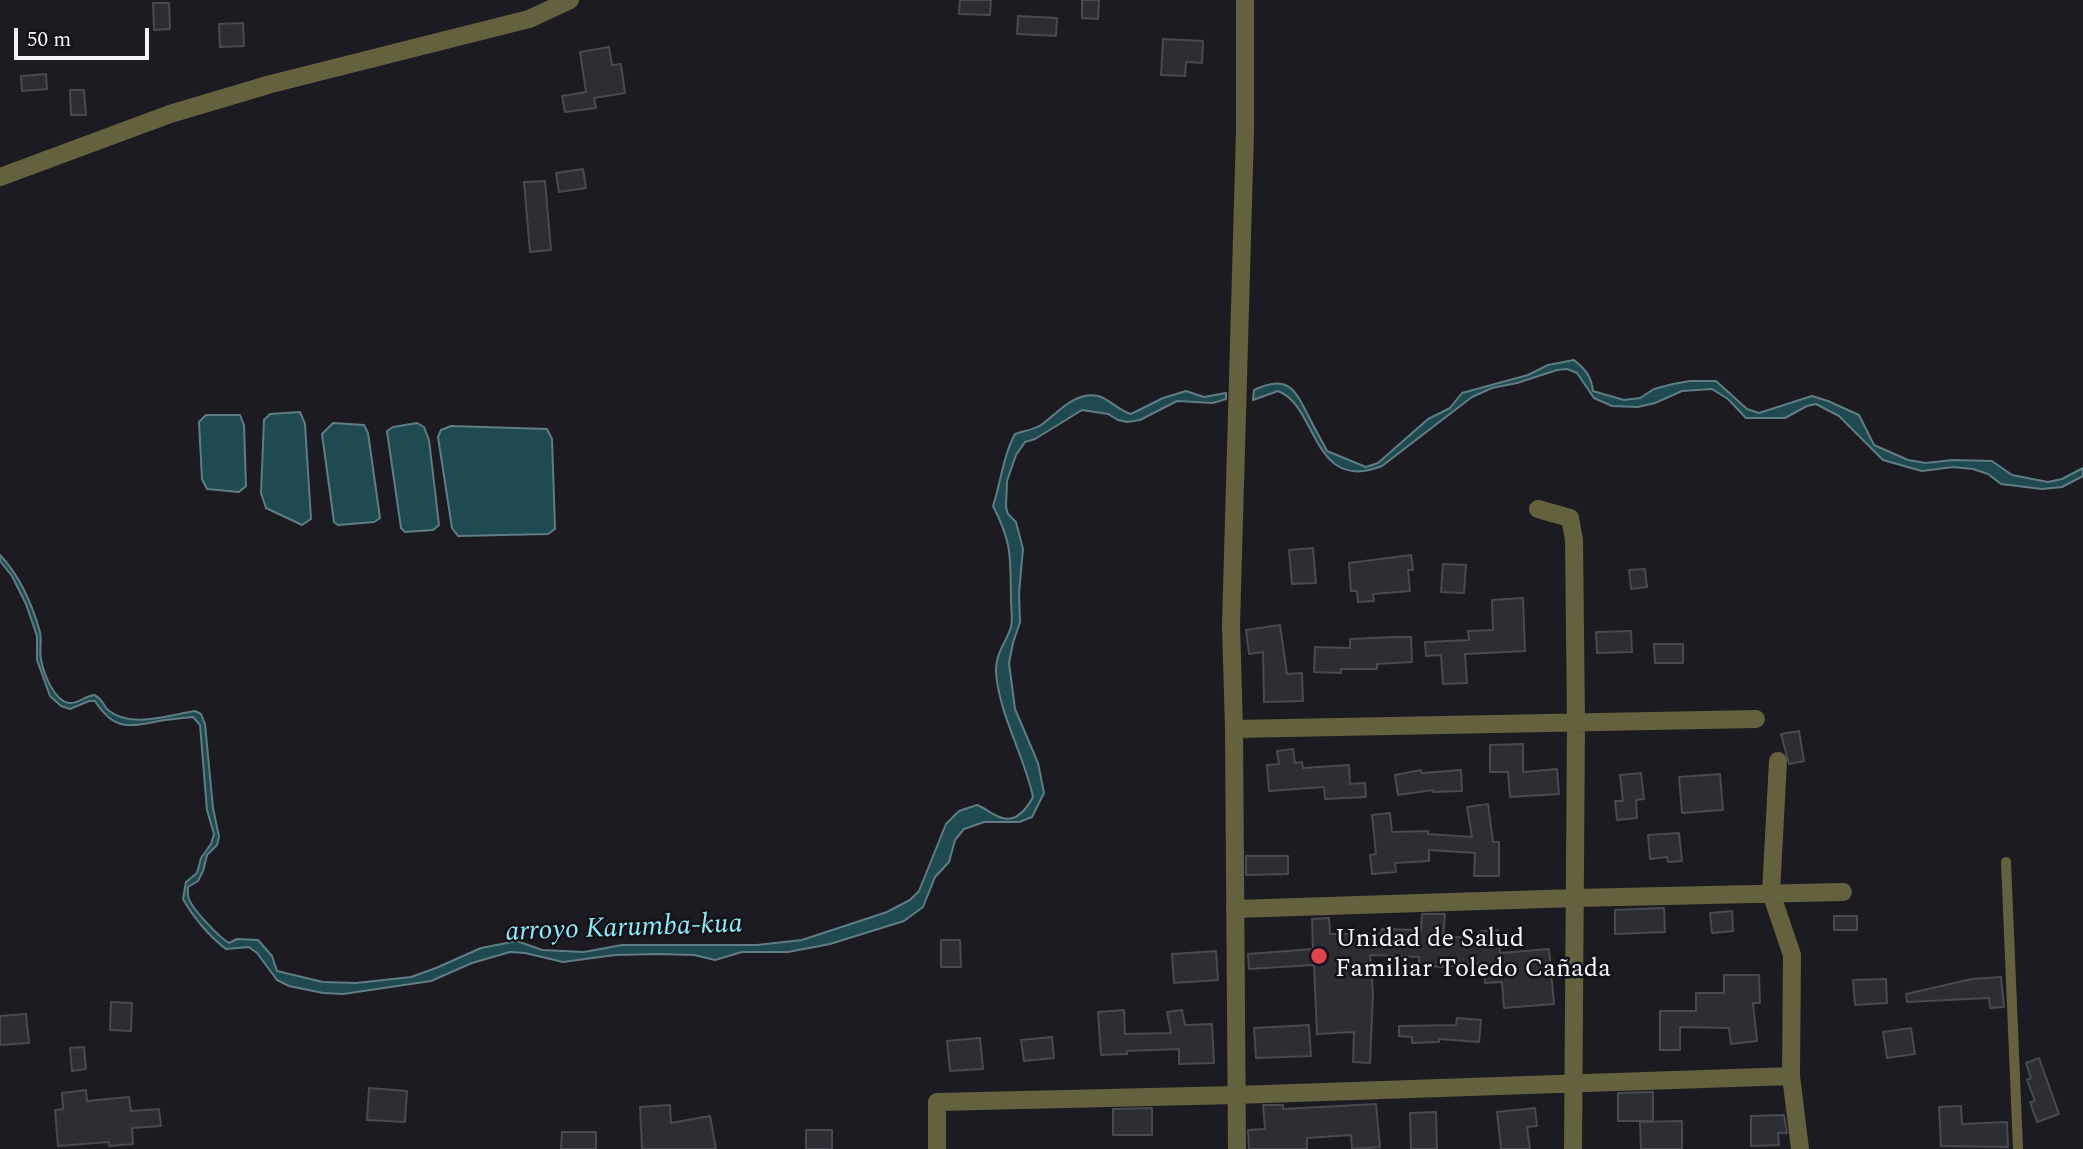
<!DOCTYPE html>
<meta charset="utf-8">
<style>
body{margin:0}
#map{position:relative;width:2083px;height:1149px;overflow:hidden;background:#1b1b21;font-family:Spectral,serif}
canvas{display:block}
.scale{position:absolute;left:14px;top:28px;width:135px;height:32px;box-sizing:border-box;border:4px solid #f3f3f8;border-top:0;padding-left:9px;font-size:21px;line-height:24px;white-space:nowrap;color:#f3f3f8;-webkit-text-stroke:5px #121218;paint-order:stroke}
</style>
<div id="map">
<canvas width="2083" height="1149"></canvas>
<div class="scale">50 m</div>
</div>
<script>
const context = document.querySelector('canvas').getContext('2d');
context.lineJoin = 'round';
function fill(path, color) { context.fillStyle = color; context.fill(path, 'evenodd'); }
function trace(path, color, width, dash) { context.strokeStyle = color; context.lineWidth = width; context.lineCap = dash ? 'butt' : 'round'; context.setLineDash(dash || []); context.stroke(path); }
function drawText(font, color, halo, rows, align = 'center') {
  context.font = font + ' Spectral,serif'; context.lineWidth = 5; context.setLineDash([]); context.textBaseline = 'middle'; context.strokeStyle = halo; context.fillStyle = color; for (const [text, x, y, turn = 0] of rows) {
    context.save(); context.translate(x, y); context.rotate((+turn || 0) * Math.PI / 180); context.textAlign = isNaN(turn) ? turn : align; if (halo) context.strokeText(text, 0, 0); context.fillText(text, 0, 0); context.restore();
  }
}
const water = new Path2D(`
 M1574,360C1586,370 1591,376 1593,391L1624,400L1640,398L1654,389L1673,384L1690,381H1716L1747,409L1759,413L1812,396L1828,401L1859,415L1874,445L1908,460L1926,463L1953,460L1992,461L2012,475L2048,482L2062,479L2083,468V476L2062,487L2042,489L2001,484L1988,474L1973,469L1953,467L1922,471L1911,468L1883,460L1839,416L1816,404L1807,406L1785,418H1746L1728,399L1712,389L1682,391L1655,403L1638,407L1612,406L1594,398L1577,373L1567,369L1557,370L1517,383L1492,388L1472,397L1382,466C1312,494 1318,406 1278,391L1253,400L1254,390C1291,372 1296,393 1311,421C1316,431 1322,441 1327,451L1366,467L1378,463L1428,419L1450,408L1462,393L1528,375L1548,365Z
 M1186,391L1204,397L1226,393V399L1213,403L1177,401L1140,420L1127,422L1118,420L1108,414L1082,410L1035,439L1025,442L1016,455L1007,481L1006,507L1008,514L1016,522L1023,549L1019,593L1020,622L1013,643L1009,663L1015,709L1038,763L1044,793L1032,817L1019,822H984L964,829L955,840L949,862L935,877L923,907L904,921L830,944L788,952H742L715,960L694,955L658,954L615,955L563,962L525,953L510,952L472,963L431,981L343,994L323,993L289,986L277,980L257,953L249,947L226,949C210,937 193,917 183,899L186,882L197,873L201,858L211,844L214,834L207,810L200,725L193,717C182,718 170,719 159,721C129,727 114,731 95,701H89L70,709L61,706L50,696L37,660V636L26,604L12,576L0,561V555C20,576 32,604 40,632C42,641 39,650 41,659C43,672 54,701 69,703C78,704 85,696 94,695C104,700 102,704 108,710C130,729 169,715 195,711L201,714L205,724L213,808L219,837L217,845L207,855L203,871L198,881L188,887C188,892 187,894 189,899C193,910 219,937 229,943L237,939L258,940L272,956L277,971L323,982L356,983L411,977L436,968L481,948L517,941L542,950L584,952L622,945H757L802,940L887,912L910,900L919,891L946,824L959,811L977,805C985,808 990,813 997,816C1014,825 1026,810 1033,797C1024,755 1000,717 996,673C995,653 1006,643 1011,627C1013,619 1011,608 1011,600C1010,557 1013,545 993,506C1001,482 1003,456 1015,434C1023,431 1033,430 1041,425C1057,414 1074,391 1098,396C1110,399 1117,410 1131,414L1163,398Z
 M300,412L305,424L311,519L302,525L266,508L261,493L264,420L270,414Z
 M206,415H240L244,425L246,486L239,492L207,489L202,479L199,422Z
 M333,423L364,425L368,433L380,518L374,522L338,525L334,522L322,434Z
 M417,423L424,427L429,440L439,525L433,530L405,532L401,528L387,431L393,427Z
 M451,426L547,429L552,439L555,529L548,534L458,536L452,528L438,437L441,430Z`);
fill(water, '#1f4a4f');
trace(water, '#5f7d82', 2);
const building = new Path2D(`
 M960,0H991L990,15L959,14Z
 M1082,0H1099L1098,19L1082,18Z
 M153,3H169L170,29L154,30Z
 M1018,16L1057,18L1056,36L1017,34Z
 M243,23L244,46L220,47L219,24Z
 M1163,39L1203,41L1202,63L1186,62L1185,76L1161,75Z
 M609,47L612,65L621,64L625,93L594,98L596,108L565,112L562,96L586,92L580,52Z
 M46,74L47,89L22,91L21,76Z
 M70,90H84L86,115H71Z
 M583,169L586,188L559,192L556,173Z
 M545,181L551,250L530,252L524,182Z
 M1313,548L1316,583L1292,584L1289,550Z
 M1411,555L1413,570H1408L1410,591L1373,594L1374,601L1358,602L1357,591H1351L1349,563Z
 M1443,564L1466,565L1464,593L1441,592Z
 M1645,569L1647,587L1631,589L1629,570Z
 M1523,598L1525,651L1465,654L1467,683L1443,684L1441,655L1426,656L1425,642L1469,640L1468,631L1493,630L1492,600Z
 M1280,625L1287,674L1302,673L1303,701L1264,702L1263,652L1249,654L1246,630Z
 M1631,631L1632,652L1597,653L1596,632Z
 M1394,637H1411L1412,662L1377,664V669H1341V673L1314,672L1315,647L1350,648V639Z
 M1654,644H1683V663H1655Z
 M1799,731L1804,761L1789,764L1781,734Z
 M1523,744V772L1557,769L1559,794L1510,797L1508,772H1490V745Z
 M1293,749L1295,763L1302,762L1303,768L1349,765L1350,784L1365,783L1366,797L1325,799L1324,787L1269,791L1267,765L1279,764L1277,751Z
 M1421,770L1422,773L1461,770L1462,791L1433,792V790L1398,795L1395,775Z
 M1641,773L1644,799L1636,800L1637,818L1617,820L1615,801H1623L1620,775Z
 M1720,774L1723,810L1682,813L1679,777Z
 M1488,804L1493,842H1499V876H1474L1475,853L1429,850V861L1395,863L1396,872L1372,874L1370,855L1376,854L1372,815L1390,813L1392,832L1428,831V834L1472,837L1467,807Z
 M1679,833L1682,861L1668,862L1667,857L1650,859L1648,835Z
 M1246,856H1288V874L1246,875Z
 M1664,908L1665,932L1615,934V910Z
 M1732,911L1733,931L1712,933L1710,913Z
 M1422,914H1445L1443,938L1482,936L1481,931L1498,930L1500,953L1549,949L1554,1004L1504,1008L1502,982L1485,983L1484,963L1441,967L1419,965V957L1370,955L1373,993L1370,1063L1353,1062L1354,1032L1317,1034L1314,965L1249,969L1248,954L1313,949L1312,919L1329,918L1330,934H1381L1382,929L1421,930Z
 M1834,916H1857V930H1834Z
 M941,940H960L961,967H941Z
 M1216,951L1218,980L1174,983L1172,954Z
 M1724,975H1759L1760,1003H1753L1757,1041L1731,1044L1729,1028L1680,1027V1050H1660V1011H1696V993H1724Z
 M2001,977L2004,1007L1990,1008L1989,998L1907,1002L1906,994L1972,979Z
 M1886,979L1887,1003L1855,1005L1853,980Z
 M111,1002L132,1003L131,1031L110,1030Z
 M1124,1010L1125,1034L1171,1033L1167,1012L1182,1010L1185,1025L1212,1024L1214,1063L1179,1064V1049L1127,1051V1054L1101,1055L1098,1012Z
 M26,1014L29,1043L0,1045V1016Z
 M1457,1018L1481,1020L1479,1042L1439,1039V1042L1412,1043V1037L1399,1036V1026L1456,1025Z
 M1309,1025L1311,1056L1256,1058L1254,1028Z
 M1911,1028L1915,1054L1887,1058L1883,1032Z
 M1052,1037L1054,1058L1024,1061L1021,1040Z
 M980,1038L983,1069L950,1071L947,1041Z
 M84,1047L86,1069L72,1071L70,1048Z
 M2039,1058L2059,1114L2037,1122L2030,1102L2035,1101L2027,1080L2031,1078L2026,1063Z
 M369,1088L407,1091L405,1122L367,1120Z
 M86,1090L87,1101L129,1097L131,1111L159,1109L161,1126L132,1128L133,1144L109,1146V1142L58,1146L55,1110L63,1109L62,1093Z
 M1653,1092V1121H1618V1093Z
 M1376,1104L1380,1147L1352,1149L1351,1135L1307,1138V1149H1249L1248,1130L1265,1129L1263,1105H1283V1109Z
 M670,1105L671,1123L710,1116L716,1149H642L640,1107Z
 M1961,1106L1962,1124L2007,1122L2008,1147L1941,1146L1939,1107Z
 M1152,1108V1135H1113V1109Z
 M1535,1108L1537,1126L1527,1127L1530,1149H1501L1497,1112Z
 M1436,1112L1437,1149H1411L1410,1113Z
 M1784,1115L1787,1133H1778L1779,1145L1751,1146V1116Z
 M1682,1121V1149H1641L1640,1122Z
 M806,1130H832V1149H806Z
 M562,1132H596V1149H561Z`);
fill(building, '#2d2e34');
trace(building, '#494a51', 2);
trace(new Path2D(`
 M2006,862L2018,1149`), '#64623e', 10);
trace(new Path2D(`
 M1538,509L1570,518L1574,540L1576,722L1573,1149
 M1234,729L1756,719
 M1778,761L1771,893L1792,955L1791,1076L1800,1149
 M1235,909L1575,898L1843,892
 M937,1149V1102L1236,1095L1791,1076`), '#64623e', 18);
trace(new Path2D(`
 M0,177L170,114L271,84L529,19L570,0
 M1237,1149L1234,729L1231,625L1245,132V0`), '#64623e', 18);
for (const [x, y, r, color] of [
 [1319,956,9,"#e0444e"]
]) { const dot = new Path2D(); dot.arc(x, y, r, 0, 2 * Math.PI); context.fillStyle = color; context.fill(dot); trace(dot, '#121218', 2.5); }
drawText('26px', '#f3f3f8', '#121218', [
 ["Unidad de Salud",1335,941],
 ["Familiar Toledo Cañada",1335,971]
], 'left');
drawText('italic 28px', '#8deaf6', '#121218', [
 ["arroyo Karumba-kua",624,930,-2]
]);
</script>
